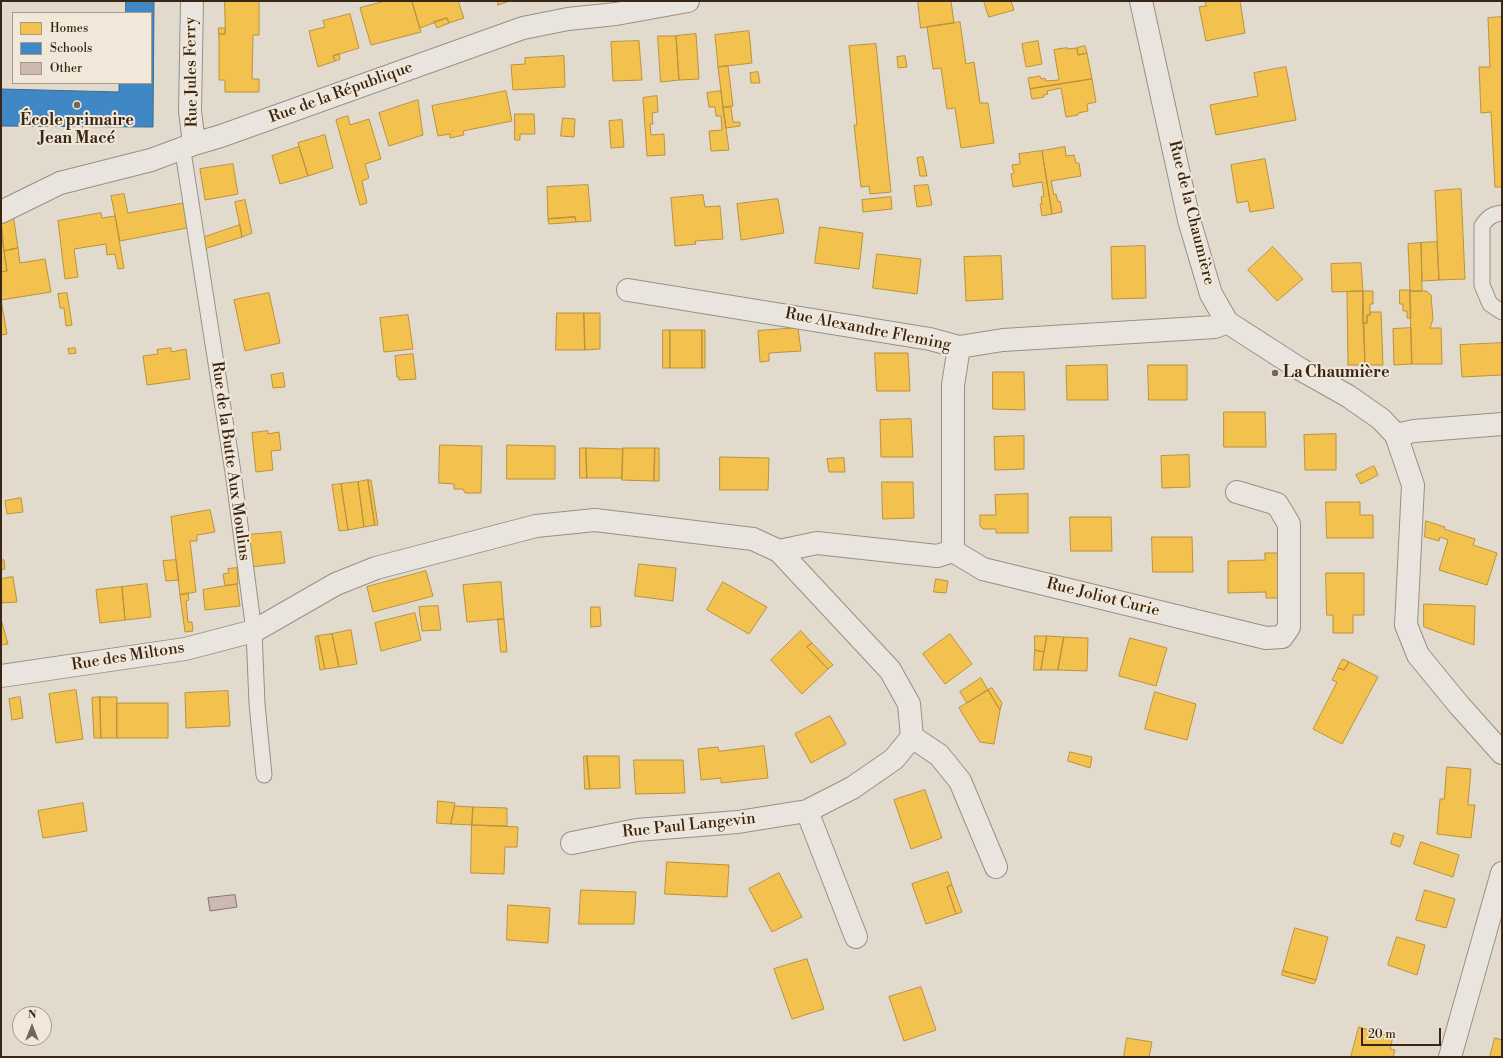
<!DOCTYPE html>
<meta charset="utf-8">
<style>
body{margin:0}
#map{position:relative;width:1503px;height:1058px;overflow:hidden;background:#e2dacd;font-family:"Libre Bodoni",serif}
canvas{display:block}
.frame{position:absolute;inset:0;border:2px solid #392614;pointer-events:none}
.legend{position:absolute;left:12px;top:12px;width:140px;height:72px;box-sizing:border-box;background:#f2e8d9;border:1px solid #a89a8a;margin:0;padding:5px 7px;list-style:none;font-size:12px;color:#392614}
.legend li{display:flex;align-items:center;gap:8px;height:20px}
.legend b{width:20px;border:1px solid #a89a8a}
.north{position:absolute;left:12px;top:1006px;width:40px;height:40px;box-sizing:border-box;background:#f2e8d9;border:1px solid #a89a8a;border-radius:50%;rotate:0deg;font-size:11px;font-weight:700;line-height:16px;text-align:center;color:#392614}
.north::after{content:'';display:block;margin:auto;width:14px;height:18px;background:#746555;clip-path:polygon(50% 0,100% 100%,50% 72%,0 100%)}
.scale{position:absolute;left:1361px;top:1028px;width:80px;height:18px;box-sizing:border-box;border:2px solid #392614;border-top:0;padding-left:5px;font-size:12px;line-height:14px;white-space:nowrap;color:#392614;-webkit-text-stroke:3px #f2e8d9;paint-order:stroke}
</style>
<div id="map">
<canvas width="1503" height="1058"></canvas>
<div class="frame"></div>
<ul class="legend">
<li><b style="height:11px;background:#f2c14e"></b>Homes</li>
<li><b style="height:11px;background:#3f88c5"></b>Schools</li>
<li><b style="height:11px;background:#cbb9b2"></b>Other</li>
</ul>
<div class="north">N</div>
<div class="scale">20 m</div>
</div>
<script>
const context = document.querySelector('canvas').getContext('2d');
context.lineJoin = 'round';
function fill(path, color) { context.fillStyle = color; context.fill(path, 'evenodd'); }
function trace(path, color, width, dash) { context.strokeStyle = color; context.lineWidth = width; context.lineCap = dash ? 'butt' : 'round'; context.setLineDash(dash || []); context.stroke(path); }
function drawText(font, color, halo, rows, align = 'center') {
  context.font = font + ' "Libre Bodoni",serif'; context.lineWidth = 4; context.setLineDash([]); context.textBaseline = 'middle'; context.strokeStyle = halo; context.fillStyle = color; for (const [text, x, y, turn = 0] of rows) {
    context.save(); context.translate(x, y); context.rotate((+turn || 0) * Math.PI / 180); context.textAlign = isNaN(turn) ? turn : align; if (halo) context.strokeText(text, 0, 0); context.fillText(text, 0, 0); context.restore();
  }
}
const homes = new Path2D(`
 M225,1H259V35H253L252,79H259V92H225V80H219V34H225Z
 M386,1H412L421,32L371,45L360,8Z
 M412,1H458L464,18L449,23L447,18L420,28Z
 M498,1H510L498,5Z
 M918,1H951L954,23L921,28Z
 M984,1H1011L1014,10L989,17Z
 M1205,1H1240L1245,33L1206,41L1199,7L1206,6Z
 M350,14L359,48L333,56L335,61L318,67L309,31L325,27L323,21Z
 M1502,17V187H1495L1491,112L1481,113L1479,67H1490L1488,18Z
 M447,18L449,23L437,28L434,22Z
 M960,22L966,64L974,62L980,103H988L994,143L961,148L955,108L947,109L941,68L933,69L927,27Z
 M219,28H225V34H219Z
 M749,31L752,63L718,67L715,35Z
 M696,34L699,79L679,80L676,36Z
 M658,36H676L679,80L661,82Z
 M639,41L642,80L613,81L611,42Z
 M1038,41L1042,64L1026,67L1022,44Z
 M876,44L891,192L870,194L869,186L861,187L854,125H857L849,46Z
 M1085,46L1087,53L1078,55L1077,48Z
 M1067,48V49L1077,48L1078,55L1087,53L1092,79L1030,89L1028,78L1040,76L1041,79L1045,78L1046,81L1059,80L1054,50Z
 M339,54L340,59L335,61L333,56Z
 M564,56L565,87L513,90L511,65L525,64V58Z
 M905,56L907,67L898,68L897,57Z
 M728,66L733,106L723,107L718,67Z
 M1286,67L1296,120L1216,135L1210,105L1258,96L1254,73Z
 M758,72L760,83H751L750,73Z
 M1092,79L1096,102L1087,104L1088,111L1078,113V115L1066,117L1061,88L1047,91L1048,94L1043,95L1044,97L1032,99L1030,89Z
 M506,91L512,121L463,131L464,135L450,138V134L438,136L432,106Z
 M721,91L729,150L711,151L709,131L722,130L721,116H716L715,107H709L707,93Z
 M657,96L658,112L652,113L653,124H650L651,135L664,134L665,155L647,156L643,98Z
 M418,100L423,135L389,146L379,113Z
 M723,107H731L733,122H740V126L726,128Z
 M515,114H534L535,134H520V140H515Z
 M348,116L350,125L369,119L381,159L365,164L369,178L362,181L367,203L360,205L336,120Z
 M563,118L575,119L574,137L561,136Z
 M622,120L624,147L611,148L609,121Z
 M325,135L333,168L308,176L298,143Z
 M299,147L308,176L280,184L272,156Z
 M1065,147L1066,156L1074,155L1076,163H1079L1081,176L1051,181L1054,195L1056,194L1058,202L1060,201L1062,212L1052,214L1042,151Z
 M1042,151L1052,214L1042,216L1040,204H1042L1041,197L1044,196L1042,182L1013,187L1011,174L1014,173L1012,165L1020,164L1019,154Z
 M923,157L927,176H920L917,158Z
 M1265,159L1274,208L1250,212L1248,201L1237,203L1231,165Z
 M233,164L238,194L205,200L200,169Z
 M588,185L591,221L576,222L575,217L548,219L547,187Z
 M928,185L932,205L917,207L914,186Z
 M1461,189L1465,279L1439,280L1435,191Z
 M124,194L128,213L183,203L187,228L120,241L111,196Z
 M703,195L705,207L720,206L723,239L695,241L696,244L675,246L671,198Z
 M891,197L892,209L863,212L862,200Z
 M778,199L784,233L741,240L737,204Z
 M245,200L252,233L242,237L235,202Z
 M101,213L102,218L115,216L124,268L118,269L115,254L107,255L106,244L74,249L78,277L65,279L58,221Z
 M13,214L18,248L4,251L1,220Z
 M575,217L576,222L549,224L548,219Z
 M240,225L242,237L204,249L202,238Z
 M820,227L863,233L859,269L815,263Z
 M1,232L7,271L1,272Z
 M1437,242L1439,280L1422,281L1421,243Z
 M1421,243L1422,291H1410L1408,244Z
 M1145,246L1146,298L1112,299L1111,247Z
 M1273,247L1303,279L1277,301L1248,270Z
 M18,248L20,263L45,259L51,292L1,300V272L7,271L4,251Z
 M877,254L921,259L917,294L873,288Z
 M1001,256L1003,299L966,301L964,257Z
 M1361,263L1363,291L1332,292L1331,264Z
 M1400,290H1410L1411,318H1407V311H1403V304H1400Z
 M1363,291L1365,365H1348L1347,292Z
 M1363,291H1373V304H1370V315H1367V323H1363Z
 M1410,291H1426L1431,295L1433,319L1430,328H1441L1442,364H1412Z
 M67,293L72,325L66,326L64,308H60L58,294Z
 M269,293L280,343L245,351L234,300Z
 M1,300L7,334L1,335Z
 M1370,312H1381L1383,365H1365L1363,323H1367V315H1370Z
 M557,313H584L585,350H556Z
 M584,313H600V349L585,350Z
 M408,315L413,349L384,352L380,318Z
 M798,328L801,351L769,353V361L760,362L758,331Z
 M1411,328L1412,364L1394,365L1393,329Z
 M663,330H670V368H663Z
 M670,330H702V368H670Z
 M702,330H705V368H702Z
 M1502,343V375L1462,377L1460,345Z
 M75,348L76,353L69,354L68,349Z
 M171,348V352L186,349L190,379L147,385L143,356L158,354L157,350Z
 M875,353H908L910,391H877Z
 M413,354L416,379L399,380V377H397L395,356Z
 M1107,365L1108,400H1067L1066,366Z
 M1148,365H1187V400H1149Z
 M993,372H1024L1025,410L993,409Z
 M283,373L285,387L273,388L271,375Z
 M1224,412H1265L1266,447H1224Z
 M911,419L913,457H881L880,420Z
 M268,431V434L279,432L281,450L271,451L273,470L256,472L252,433Z
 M1336,434V470H1305L1304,435Z
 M1024,436V469L995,470L994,437Z
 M440,445L482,446L481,493H465L463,489H454V484L439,483Z
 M507,445L555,446V479H507Z
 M580,448H586L587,478H580Z
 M586,448L623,449L622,478H587Z
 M623,448H655L654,481L622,480Z
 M655,448H659V481H654Z
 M1189,455L1190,487L1162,488L1161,456Z
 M720,457L769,458L768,490H720Z
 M844,458L845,472H829L827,459Z
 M1374,466L1378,475L1361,484L1356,475Z
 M368,480L375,525L364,527L358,482Z
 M368,480H371L378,525H375Z
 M358,482L364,527L348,530L341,484Z
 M882,482H913L914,518L883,519Z
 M341,484L348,530L339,531L332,485Z
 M1028,494V533H996V529H983L980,526V515H996L995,495Z
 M21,498L23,512L7,514L5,501Z
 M1326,502H1360V515H1373V538H1327Z
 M210,510L215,532L197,535V541H190L196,592L180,595L171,517Z
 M1070,517H1111L1112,551H1071Z
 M1426,521L1445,527L1444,529L1475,539L1473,545L1497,553L1487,585L1439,570L1448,540L1440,537L1439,541L1425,537Z
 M281,532L285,563L251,567L248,535Z
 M1152,537H1192L1193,572H1153Z
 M1265,553H1278L1279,598H1266V592L1228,593V561L1265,560Z
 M4,560L5,569L1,570V561Z
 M176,560L179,580L166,581L163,561Z
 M639,564L676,568L673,601L635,596Z
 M237,568L238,584L225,586L223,574L229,573L228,569Z
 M426,571L433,596L373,612L367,587Z
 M1326,573H1364V615H1353V633H1333V615H1327Z
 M13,577L17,602L2,603L1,579Z
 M936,579L948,581L946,593L934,592Z
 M501,582L504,619L467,622L463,585Z
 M723,582L767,607L749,634L707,610Z
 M147,584L151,617L125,620L122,587Z
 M237,584L240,606L205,610L203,590Z
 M122,587L125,620L100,623L96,590Z
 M188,593L189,600L186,601L188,622H192L193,631L185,632L180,595Z
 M1424,604L1475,606L1474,645L1424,627Z
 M438,606L441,630L422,631L419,607Z
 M591,607H600L601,626L591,627Z
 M415,613L421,640L381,651L375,623Z
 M1,619L8,644L1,645Z
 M498,619H504L507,652H501Z
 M351,630L357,664L339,667L332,634Z
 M801,631L812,643L807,647L828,669L802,694L771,660Z
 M332,634L339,667L325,669L318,636Z
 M950,634L972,664L945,684L923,654Z
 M318,636L325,669L320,670L315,637Z
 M1035,636H1047L1044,652L1035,650Z
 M1047,636L1064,637L1058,670H1041Z
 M1064,637L1088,638L1087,671L1058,670Z
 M1130,638L1167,648L1156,686L1119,676Z
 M812,643L833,665L828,669L807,647Z
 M1035,650L1044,652L1041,670H1034Z
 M1343,659L1349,662L1344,670L1338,668Z
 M1349,662L1378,677L1342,744L1313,729L1337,682L1332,680L1338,668L1344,670Z
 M981,678L988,690L967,703L960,692Z
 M992,688L1002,703L1000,710L988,690Z
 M76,690L83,739L56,743L49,694Z
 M988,690L1000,710L994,744L980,742L959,708Z
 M228,691L230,726L186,728L185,693Z
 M1155,692L1196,704L1187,740L1145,729Z
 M20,697L23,718L12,720L9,699Z
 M100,697L101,738H94L92,698Z
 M100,697H117V738H101Z
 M117,703H168V738H117Z
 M830,716L846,744L811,763L795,734Z
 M764,746L768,778L721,783V778L701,780L698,749L718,747L719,751Z
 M1070,752L1092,757L1090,768L1068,761Z
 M584,756H587L590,789H585Z
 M587,756H619L620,788L590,789Z
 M634,760H683L685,793L636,794Z
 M1447,767L1471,769L1468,805H1475L1471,838L1437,834L1440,799H1444Z
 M925,790L942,838L911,849L894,800Z
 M438,801L455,803L451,824L437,823Z
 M83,803L87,831L43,838L38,811Z
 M455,806L473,807L472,825L451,824Z
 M473,807L507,808V826L472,825Z
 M472,825L518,827L517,847H505L504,874L471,873Z
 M1394,833L1404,836L1400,847L1391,844Z
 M1421,842L1459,855L1453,877L1414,864Z
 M667,862L729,865L727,897L665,894Z
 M948,872L952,885L947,887L956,914L926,924L912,884Z
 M779,873L802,917L772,932L749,889Z
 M952,885L962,912L956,914L947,887Z
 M581,890L636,892L634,924H579Z
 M1425,890L1455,899L1446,928L1416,920Z
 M508,905L550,908L548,943L507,940Z
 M1295,928L1328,937L1316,980L1283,971Z
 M1397,937L1425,945L1417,975L1388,965Z
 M807,959L824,1009L792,1019L774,969Z
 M1283,971L1316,980L1314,984L1282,975Z
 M921,987L936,1030L904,1041L889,997Z
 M1359,1027L1393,1037L1390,1049L1395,1050L1393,1057H1351Z
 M1127,1038L1152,1042L1149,1057H1124Z
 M1495,1038L1502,1040V1057H1490Z`);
fill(homes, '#f2c14e');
trace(homes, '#ba923d', 1);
const schools = new Path2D(`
 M126,1H154L153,127L1,126V89L119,92V83H151V13H126Z`);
fill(schools, '#3f88c5');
trace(schools, '#3d6b90', 1);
const building = new Path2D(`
 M235,895L237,907L210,911L208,898Z`);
fill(building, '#cbb9b2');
trace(building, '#7e776e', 1);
const service = new Path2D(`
 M181,149L184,158L233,472L254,631L257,704L264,775
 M1502,213C1492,214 1487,218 1482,226V285L1490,304L1502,312`);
const minor = new Path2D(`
 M192,1L190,111L194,144
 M1141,1L1189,220L1211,294L1227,322L1300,369L1348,396L1381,419L1396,435L1413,485L1406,625L1418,655L1459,705L1502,753
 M1,212L60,183L151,160L194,144L221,136L523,28L568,19L616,14L688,1
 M628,290L930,339L959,347L1003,340L1215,327L1227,322
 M959,347L953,385V551L983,569L1266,638L1282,637L1289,627V524L1277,504L1237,492
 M1396,435L1414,431L1502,424
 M779,551L817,543L937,556L953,551
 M1,676L185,649L254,631L336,584L376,568L536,526L595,520L753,539L779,551L890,670L909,704L912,737L939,755L960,781L996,867
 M807,811L852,788L894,759L912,737
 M572,843L637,830L738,822L807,811L856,937
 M1450,1057L1502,873`);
trace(service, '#979086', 17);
trace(minor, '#979086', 24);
trace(service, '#e9e4de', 15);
trace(minor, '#e9e4de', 22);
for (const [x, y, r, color] of [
 [77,105,4,"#746555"],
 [1275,373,4,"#746555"]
]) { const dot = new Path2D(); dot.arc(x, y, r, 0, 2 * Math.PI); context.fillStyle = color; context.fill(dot); trace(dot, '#f2e8d9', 1.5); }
drawText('16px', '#392614', '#f2e8d9', [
 ["Rue Jules Ferry",192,72,-91],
 ["Rue de la République",341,93,-20],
 ["Rue de la Chaumière",1191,213,76],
 ["Rue Alexandre Fleming",868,330,11],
 ["Rue de la Butte Aux Moulins",230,461,82],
 ["Rue Joliot Curie",1103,598,14],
 ["Rue des Miltons",128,657,-9],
 ["Rue Paul Langevin",689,826,-6]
]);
drawText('bold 16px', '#392614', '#f2e8d9', [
 ["École primaire",77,121],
 ["Jean Macé",77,139],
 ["La Chaumière",1283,373,"left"]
]);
</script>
